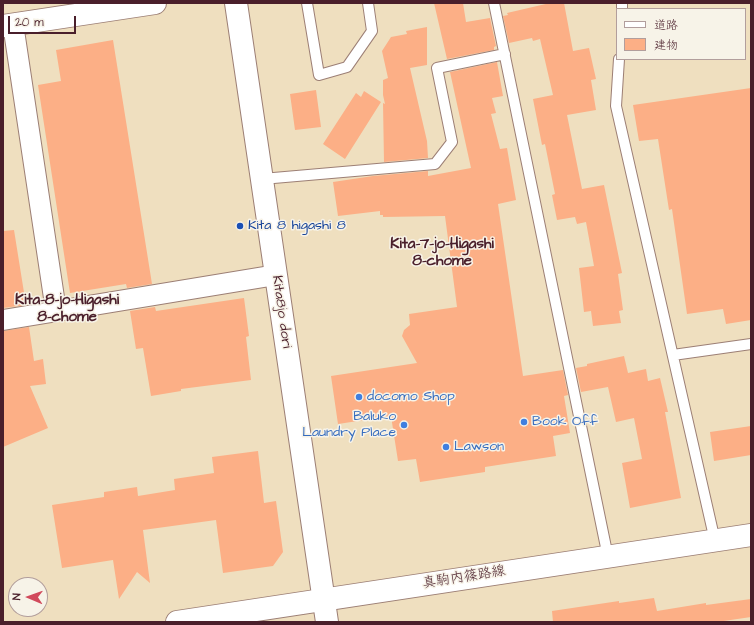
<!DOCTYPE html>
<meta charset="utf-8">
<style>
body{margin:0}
#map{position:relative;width:754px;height:625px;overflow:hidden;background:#efdfbf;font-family:"Architects Daughter","Klee One",sans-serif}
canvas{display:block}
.frame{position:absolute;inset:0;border:4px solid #4a1f2b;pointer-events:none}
.legend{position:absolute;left:616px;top:8px;width:130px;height:52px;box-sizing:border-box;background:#f7f3e8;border:1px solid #b29e9c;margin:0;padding:5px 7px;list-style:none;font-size:12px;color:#4a1f2b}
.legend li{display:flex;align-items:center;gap:8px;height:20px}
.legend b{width:20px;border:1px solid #b29e9c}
.north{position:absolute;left:8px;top:577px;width:40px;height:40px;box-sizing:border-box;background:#f7f3e8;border:1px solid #b29e9c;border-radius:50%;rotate:272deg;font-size:11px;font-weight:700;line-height:16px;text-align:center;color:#4a1f2b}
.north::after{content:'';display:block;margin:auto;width:14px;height:18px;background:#d1495b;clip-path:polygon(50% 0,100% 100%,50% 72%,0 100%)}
.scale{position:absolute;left:8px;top:16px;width:68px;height:18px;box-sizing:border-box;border:2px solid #4a1f2b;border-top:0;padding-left:5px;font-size:12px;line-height:14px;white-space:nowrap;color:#4a1f2b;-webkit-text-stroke:3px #f7f3e8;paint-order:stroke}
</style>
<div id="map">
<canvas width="754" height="625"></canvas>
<div class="frame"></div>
<ul class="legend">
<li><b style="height:5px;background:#fff"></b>道路</li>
<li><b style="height:11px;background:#fcaf86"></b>建物</li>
</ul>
<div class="north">N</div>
<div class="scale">20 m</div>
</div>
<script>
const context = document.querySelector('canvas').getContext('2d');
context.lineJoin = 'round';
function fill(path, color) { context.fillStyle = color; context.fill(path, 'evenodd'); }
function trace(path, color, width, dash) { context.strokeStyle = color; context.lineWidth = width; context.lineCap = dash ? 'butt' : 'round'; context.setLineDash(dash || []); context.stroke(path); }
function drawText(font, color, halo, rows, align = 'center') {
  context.font = font + ' "Architects Daughter","Klee One",sans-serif'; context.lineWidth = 3; context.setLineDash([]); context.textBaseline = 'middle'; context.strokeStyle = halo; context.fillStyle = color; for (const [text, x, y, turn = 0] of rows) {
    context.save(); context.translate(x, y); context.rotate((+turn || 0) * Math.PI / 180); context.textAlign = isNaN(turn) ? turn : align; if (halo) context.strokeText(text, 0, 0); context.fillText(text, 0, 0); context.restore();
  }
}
fill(new Path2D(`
 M434,3H463L466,22L490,18L496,46L494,47V50L447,59Z
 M550,3H564L573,51L589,48L596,79L591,80L596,110L567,115L582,189L604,185L622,273L618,274L623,310L619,311L621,323L593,326L591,311L584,312L579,268L594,266L586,222L577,224L575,217L557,220L552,195L555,194L545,144L542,145L533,99L553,95L540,39L533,41L532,38L509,43L503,16L508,15L507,13Z
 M427,27V65L410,68L427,141L428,158L384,162L383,103L385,104L383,95V80L388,78L382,51L391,37L407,34L406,31Z
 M113,40L152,284L127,288L126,284L70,293L38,85L61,81L56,50Z
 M497,62L503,96L492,98L496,113L491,114L500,149L507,148L516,200L498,204L523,376L563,370L568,395L564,396L570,433L553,436L556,456L485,467V472L420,482L416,459L398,461L391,416L338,424L331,376L417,363L402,336L404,330L410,325L409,314L457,307L445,216L383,217V215H380V211L338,216L333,182L373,176L428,171V176L471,168L450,72Z
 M751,88V320L726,324L723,309L687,314L672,209L669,210L658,139L639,141L633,105Z
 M316,90L321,127L295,130L290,94Z
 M364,91L381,102L345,159L323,144L356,93L361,97Z
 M14,230L26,305L3,308V231Z
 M244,298L249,336L246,337L251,380L181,389V391L151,396L143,348L136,349L130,311L155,307L156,311Z
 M29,327L34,361L43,359L46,384L30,386L48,428L3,447V331Z
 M624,356L628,373L646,369L648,381L660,378L668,412H665L681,498L630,508L622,463L642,459L634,418L616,422L608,387L581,392L576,368L587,366V364Z
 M751,426V455L714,461L710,432Z
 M258,451L264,503L276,501L283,552L273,566L223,573L216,520L143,530L150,583L137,572L119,599L113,560L62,568L52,505L104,497V492L137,487L138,496L175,490L174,479L214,473L212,457Z
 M654,598L657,611L706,603V605L751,599V617L717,622H553L552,611L619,601V603Z`), '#fcaf86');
const service = new Path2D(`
 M307,3L319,75L347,67L372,31L368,3
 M494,3L608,557
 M622,9V3
 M619,59L616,106L715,541
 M262,179L435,164L452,142L437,68L505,54
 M673,355L751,344`);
const minor = new Path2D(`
 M13,24L56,311
 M3,320L276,275`);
const tertiary = new Path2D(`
 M236,3L327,622
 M3,26L155,3`);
const primary = new Path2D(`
 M177,622L751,535`);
trace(service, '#9c7f75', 12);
trace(minor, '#9c7f75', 22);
trace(tertiary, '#9c7f75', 24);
trace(primary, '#9c7f75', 24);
trace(service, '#fff', 10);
trace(minor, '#fff', 20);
trace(tertiary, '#fff', 22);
trace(primary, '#fff', 22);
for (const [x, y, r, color] of [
 [240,226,4,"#1a4fb4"],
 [359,397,4,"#3f7fe0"],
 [524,422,4,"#3f7fe0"],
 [404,425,4,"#3f7fe0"],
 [446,447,4,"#3f7fe0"]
]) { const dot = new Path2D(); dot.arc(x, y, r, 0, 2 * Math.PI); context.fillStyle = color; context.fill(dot); trace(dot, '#f7f3e8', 1.5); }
drawText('14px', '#164399', '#f7f3e8', [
 ["Kita 8 higashi 8",248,226]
], 'left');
drawText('14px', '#4a1f2b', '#f7f3e8', [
 ["Kita8jo dori",281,312,82],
 ["真駒内篠路線",464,578,-9]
]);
drawText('14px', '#366cbe', '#f7f3e8', [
 ["docomo Shop",367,397],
 ["Baluko",396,417,"right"],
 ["Laundry Place",396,433,"right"],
 ["Book Off",532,422],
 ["Lawson",454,447]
], 'left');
drawText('bold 15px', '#4a1f2b', '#f7f3e8', [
 ["Kita-7-jo-Higashi",442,245],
 ["8-chome",442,262],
 ["Kita-8-jo-Higashi",67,301],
 ["8-chome",67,318]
]);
</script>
